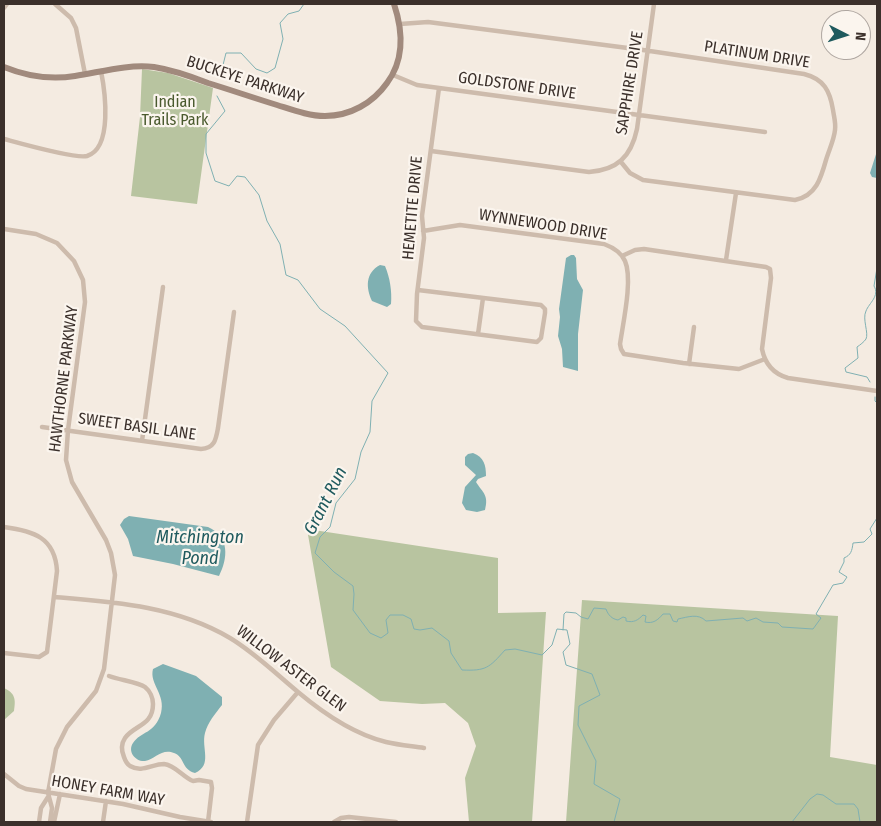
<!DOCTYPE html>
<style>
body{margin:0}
#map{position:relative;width:881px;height:826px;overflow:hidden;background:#f4ebe1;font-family:"Fira Sans Condensed",sans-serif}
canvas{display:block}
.frame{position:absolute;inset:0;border:5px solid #3b302b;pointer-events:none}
.north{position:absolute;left:821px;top:10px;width:50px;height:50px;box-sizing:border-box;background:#fbf5ee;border:1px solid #aea6a0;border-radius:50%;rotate:95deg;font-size:14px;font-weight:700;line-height:20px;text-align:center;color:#3b302b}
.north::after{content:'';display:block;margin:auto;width:18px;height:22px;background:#1f5a5e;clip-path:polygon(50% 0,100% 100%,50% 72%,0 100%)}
</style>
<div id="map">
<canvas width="881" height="826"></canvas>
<div class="frame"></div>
<div class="north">N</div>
</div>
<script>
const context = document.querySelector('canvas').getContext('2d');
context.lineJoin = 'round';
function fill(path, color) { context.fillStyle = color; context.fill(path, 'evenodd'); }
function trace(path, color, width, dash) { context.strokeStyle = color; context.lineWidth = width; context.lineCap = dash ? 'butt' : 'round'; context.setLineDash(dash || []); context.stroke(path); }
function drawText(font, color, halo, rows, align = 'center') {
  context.font = font + ' "Fira Sans Condensed",sans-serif'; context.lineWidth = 4.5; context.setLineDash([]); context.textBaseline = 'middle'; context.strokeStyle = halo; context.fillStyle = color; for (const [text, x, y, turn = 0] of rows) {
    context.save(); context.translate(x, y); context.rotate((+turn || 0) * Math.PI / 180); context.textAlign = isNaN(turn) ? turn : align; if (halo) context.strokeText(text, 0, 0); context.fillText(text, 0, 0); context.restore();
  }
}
fill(new Path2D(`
 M142,69L168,73L213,88L197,204L131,196L140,117Z
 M307,529L498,558V613L546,612L532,822H469L465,778L476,746L468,723L445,703L422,704L380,701L331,667Z
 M582,600L838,616L830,757L877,765V822H566Z
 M4,688C15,693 16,699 14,711L4,720Z`), '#b8c4a0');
fill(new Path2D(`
 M877,151V178L872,177L870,173Z
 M571,255H574L576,258L577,279L583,290L578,334V371L563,367L562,349L558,336L560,317L559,309L566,258Z
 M380,265L385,266C390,278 392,291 391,304L387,307L372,301C366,288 365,273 380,265Z
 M473,453C484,457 486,465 486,476L478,479L476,482C483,493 489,495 485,510L477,512L466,510L462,503L465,487L476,475L465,465V457L468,454Z
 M129,516L208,527C230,537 228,558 219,576L173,564L133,556L128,539L120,525L124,519Z
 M163,664L196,676L222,697V705C215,714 208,722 205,733C201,748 213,765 195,773C181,769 185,757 174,753C162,748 155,759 145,761C136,762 127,752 133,743C141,731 155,734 161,713C166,694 149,684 153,669Z`), '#7fb0b2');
trace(new Path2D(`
 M220,77L226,53H241L256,69L267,73L275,68L283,39L280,23L288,14L299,11L304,4
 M217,96L225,111L206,134V153L215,181L229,186L237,176L245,177L259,195L267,221L280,244L286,275L298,280L320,309L345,326L388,373L372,401L370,432L361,452L355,479L336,503L330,527L320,537L315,553L334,572L353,586L354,594L353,610L370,633L381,638L388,633L386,620L390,615H403L411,619L414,629L420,630L432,628L449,641L451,653L462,670C486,671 489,668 505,650L515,649L542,655L552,645L557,629L567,630L570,644L563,652L566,665L592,674L600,695L579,706L578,725L596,761L594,784L620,799L614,822
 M870,382L867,377L846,372L845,368L858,358L857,347C860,345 864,342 866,339C869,333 862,319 866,311C869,303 880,296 874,286L877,268
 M875,397V401L877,403
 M563,630L564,614L566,612L576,613L581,617L588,619L594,608L606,609C608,615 612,619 618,620L623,617L626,618V621C634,623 638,620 643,615L646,616L645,622C653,624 658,620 663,614H670L673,621L677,622L678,619C688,617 698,613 706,621L743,618L747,621L756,618L763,622L778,623L782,627L813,629L821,618L816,614L833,585L843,583L847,577L839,572L844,562V558C851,555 852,551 853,543L864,542L872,534L870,529L877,518
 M792,822L810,799L817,794L823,795L836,804H854L858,809L860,822
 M876,822H877`), '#7fb0b2', 1);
trace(new Path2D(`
 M55,4L71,18L76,28L85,74
 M4,8L7,4
 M400,24L428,22L643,50L804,74C824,79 830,91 833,110C834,117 836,123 835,130C834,140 829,150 826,160C821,178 816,196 795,200L643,180L630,173L621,162
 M393,75L417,85L765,132
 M4,139C19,143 75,159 87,156C113,148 105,91 101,71
 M431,151L589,172C617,170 631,157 637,129L654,4
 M4,229L36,234L57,243L74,261L83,280L85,302L68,430L66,460L72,482L106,540L111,553L115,575L104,669L96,691L67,727L56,749L48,793L52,808L50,822
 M423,231L460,225L604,244C612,247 621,252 625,261C633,279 623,323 620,344L621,349L624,354L683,363L739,369L765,359
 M622,256L635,250L644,249L766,267L770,269L771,278L762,349C765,364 774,374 788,378L877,391
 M726,260L736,193
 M418,290L541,305L545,309V313L541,338L537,342L422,327L416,321L417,294L424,238L422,216L439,88
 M478,334L483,298
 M689,364L694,327
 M42,427L201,449C215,448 216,439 218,428L234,312
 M142,441L163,287
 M4,527C33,531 55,537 57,571L47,652L39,657L4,653
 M54,597C114,602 176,606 230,638C255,653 275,673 298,692C323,713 353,734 386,742C399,745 411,746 424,748
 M109,676C119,680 138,682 145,687C150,691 153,698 153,704C153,726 134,725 125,738C121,744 121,750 124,757C125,760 127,764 130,766C142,773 152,764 164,764C175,765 183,777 193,781L199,780L211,782L212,788L208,822
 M4,774L19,786L26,789L123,804L180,817L211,822
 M39,822L41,808L48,797
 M54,822L60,794
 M103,822L106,801
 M247,822L258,745L274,720L298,692
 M334,822L341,818L349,817L396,822`), '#cdbbac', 4.5);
trace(new Path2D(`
 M4,67C26,76 50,80 75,76C101,72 127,64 154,67C173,70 190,76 208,83C231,90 254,98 277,105C293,110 309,116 325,116C350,116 373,103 387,83C405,59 403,31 394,4`), '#a18a7d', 6);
drawText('16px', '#3b302b', '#fbf5ee', [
 ["PLATINUM DRIVE",757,55,9],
 ["BUCKEYE PARKWAY",245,80,18],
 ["SAPPHIRE DRIVE",630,83,-81],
 ["GOLDSTONE DRIVE",517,86,8],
 ["HEMETITE DRIVE",413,208,-85],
 ["WYNNEWOOD DRIVE",543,225,9],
 ["HAWTHORNE PARKWAY",64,379,-83],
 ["SWEET BASIL LANE",137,427,8],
 ["WILLOW ASTER GLEN",291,669,37],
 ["HONEY FARM WAY",108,791,10]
]);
drawText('16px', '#4a5a2e', '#fbf5ee', [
 ["Indian",175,103],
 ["Trails Park",175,121]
]);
drawText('italic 18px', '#1f5a5e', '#fbf5ee', [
 ["Grant Run",326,501,-63],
 ["Mitchington",200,538],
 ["Pond",200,559]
]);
</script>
